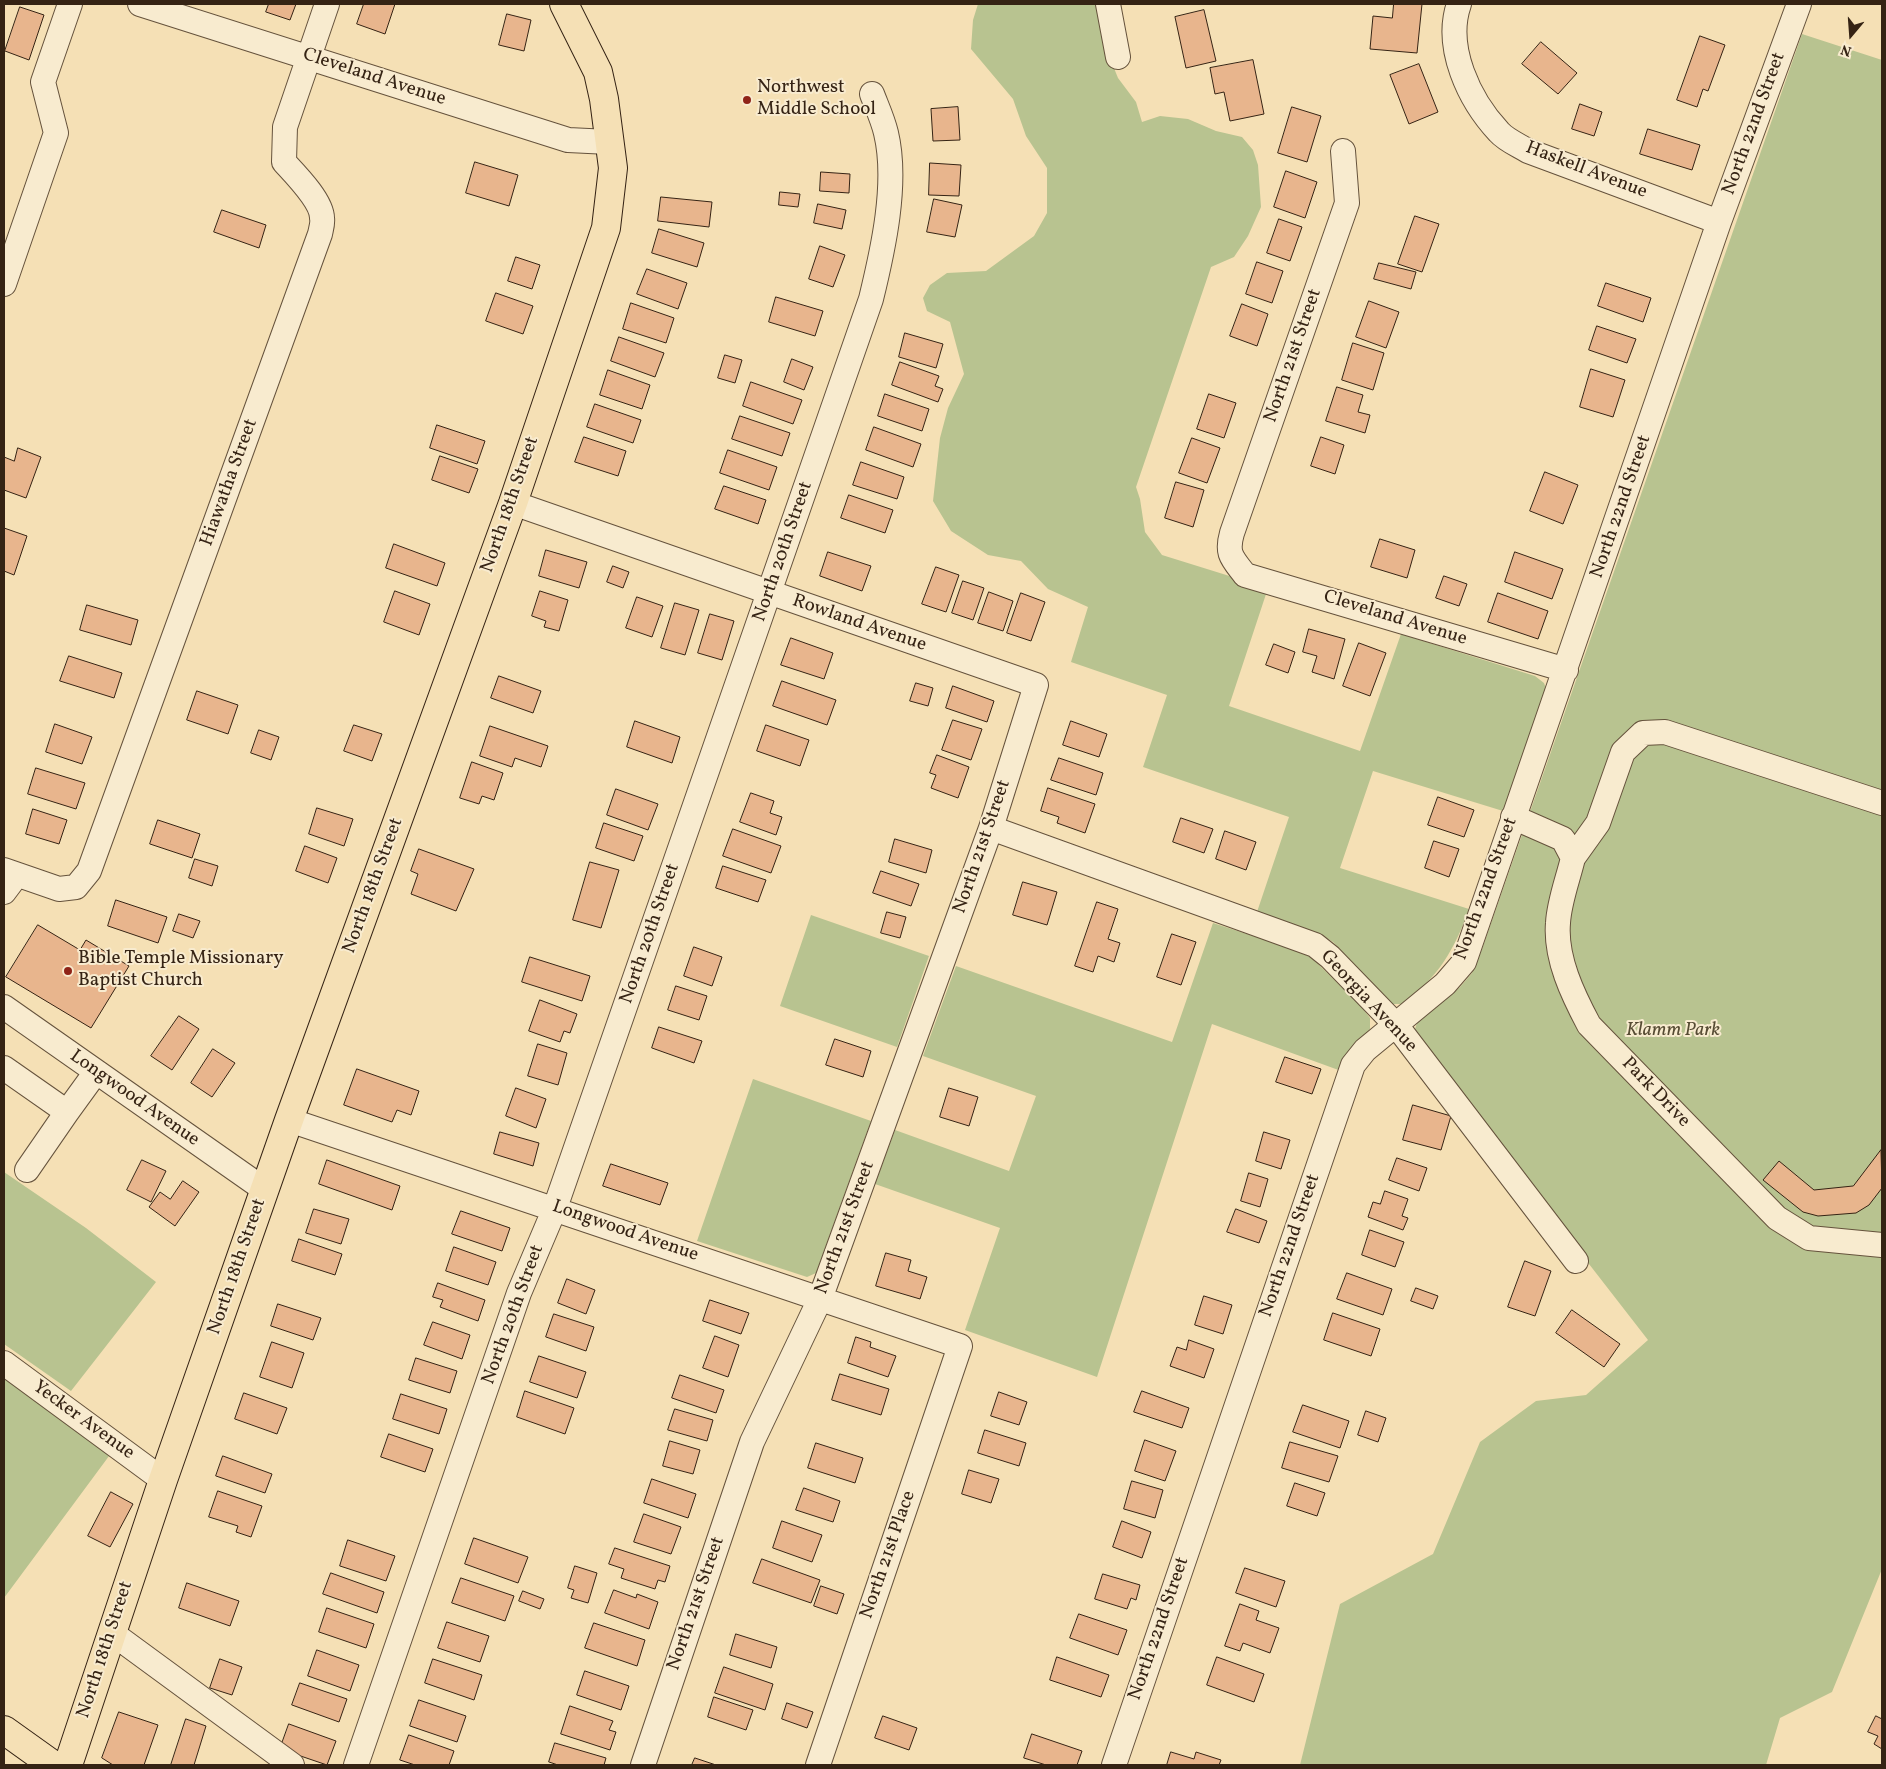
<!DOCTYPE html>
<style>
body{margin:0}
#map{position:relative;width:1886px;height:1769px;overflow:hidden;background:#f5e0b5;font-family:Vollkorn,serif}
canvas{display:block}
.frame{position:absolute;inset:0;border:5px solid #352314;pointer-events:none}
.north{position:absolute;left:1826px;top:10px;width:50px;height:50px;-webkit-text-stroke:4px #f8ebcf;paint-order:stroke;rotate:198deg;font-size:14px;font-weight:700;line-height:20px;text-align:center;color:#352314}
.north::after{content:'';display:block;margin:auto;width:18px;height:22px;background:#352314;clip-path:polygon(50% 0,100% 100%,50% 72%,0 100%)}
</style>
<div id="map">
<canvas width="1886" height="1769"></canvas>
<div class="frame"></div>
<div class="north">N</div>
</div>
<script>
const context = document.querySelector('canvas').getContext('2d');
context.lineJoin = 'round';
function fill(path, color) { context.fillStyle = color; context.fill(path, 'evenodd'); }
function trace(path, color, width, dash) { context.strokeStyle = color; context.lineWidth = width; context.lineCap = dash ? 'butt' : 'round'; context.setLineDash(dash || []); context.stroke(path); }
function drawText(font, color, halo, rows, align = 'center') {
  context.font = font + ' Vollkorn,serif'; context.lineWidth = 4; context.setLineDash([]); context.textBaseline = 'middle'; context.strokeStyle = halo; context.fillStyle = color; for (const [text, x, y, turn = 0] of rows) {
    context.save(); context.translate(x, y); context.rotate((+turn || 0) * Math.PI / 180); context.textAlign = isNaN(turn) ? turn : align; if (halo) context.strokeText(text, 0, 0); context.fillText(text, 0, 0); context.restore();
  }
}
fill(new Path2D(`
 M978,4H1098L1105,46L1118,78L1136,102L1142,122L1160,116L1188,119L1216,131L1242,137L1253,150L1258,165L1261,207L1248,236L1234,257L1211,267L1136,487L1140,499L1145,532L1162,555L1268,588L1229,706L1360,751L1401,634L1535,676L1544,683L1547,691L1503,811L1373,771L1340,868L1469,909C1454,951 1439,975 1404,1004H1392L1383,996L1333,942L1318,933L1257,912L1289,817L1143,767L1167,695L1071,662L1088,607L1048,589L1021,561L988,555L951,531L933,501L940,438L948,408L964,374L950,322L927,311L923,298L930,285L947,273L986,271L1034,236L1047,213V168L1026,136L1013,99L971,49L973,20Z
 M1802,34L1882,60V1569L1832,1692L1780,1718L1766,1765H1300L1340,1604L1433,1554L1480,1442L1536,1401L1586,1395L1648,1340L1419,1045L1414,1032L1417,1023L1460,987L1472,973L1482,949Z
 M811,915L929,956L897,1047L780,1006Z
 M1213,923L1275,943L1311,957L1361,1006L1370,1018V1029L1361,1040L1344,1072L1212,1024L1097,1377L965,1330L1000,1228L875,1184L895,1130L1009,1171L1036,1096L923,1056L956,966L1172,1042Z
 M753,1079L871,1121L816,1273L807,1277L697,1241Z
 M4,1172L86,1228L156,1282L71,1391L4,1344Z
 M4,1374L112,1452L4,1598Z`), '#b8c390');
const building = new Path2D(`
 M269,4H296L290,20L266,12Z
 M364,4H395L385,34L357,24Z
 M1394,4H1422L1417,53L1370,49L1373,16L1392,18Z
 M20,7L44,15L29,60L5,51Z
 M1204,10L1216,61L1186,68L1175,17Z
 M507,14L531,20L524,51L499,45Z
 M1700,36L1725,45L1708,91L1703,89L1697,107L1677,100Z
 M1541,42L1577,73L1558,94L1522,64Z
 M1253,60L1264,114L1230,121L1224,92L1215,94L1210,68Z
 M1419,64L1438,112L1409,124L1390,75Z
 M1580,104L1602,112L1594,136L1572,129Z
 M958,107L960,140L933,141L931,109Z
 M1292,107L1321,116L1307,162L1278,153Z
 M1648,129L1700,145L1692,170L1640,154Z
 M475,162L518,175L509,206L466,193Z
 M930,163L961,165L959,196L929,195Z
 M1286,171L1317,182L1305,218L1274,207Z
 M821,172L850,174L849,193L820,191Z
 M780,192L800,194L798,207L779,205Z
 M661,197L712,202L709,227L658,221Z
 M934,199L962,205L955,237L927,232Z
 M818,204L846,210L842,229L814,223Z
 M222,210L266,225L259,248L214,232Z
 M1415,216L1439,224L1422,272L1398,264Z
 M1279,219L1302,227L1290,261L1267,253Z
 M659,229L704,243L697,267L652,253Z
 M820,246L845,255L833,287L809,279Z
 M516,257L540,265L532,289L508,281Z
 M1257,262L1283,271L1272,303L1246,294Z
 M1379,263L1416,272L1411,289L1374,279Z
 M647,269L687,283L678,309L637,294Z
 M1606,283L1651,298L1643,322L1598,306Z
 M496,293L533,306L523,334L486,321Z
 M776,297L823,311L815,336L769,322Z
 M1369,301L1399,312L1386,348L1356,337Z
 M631,303L674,318L666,343L623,329Z
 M1242,304L1268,314L1257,346L1230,336Z
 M1597,326L1636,339L1627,363L1589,350Z
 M905,333L943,344L936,368L899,357Z
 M619,337L664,353L655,377L611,361Z
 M1353,343L1384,353L1373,390L1342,380Z
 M725,355L742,360L735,383L718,378Z
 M792,359L813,367L804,390L784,382Z
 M900,362L939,376L935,386L943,389L938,402L892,385Z
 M1591,369L1625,380L1613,417L1580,407Z
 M608,370L650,385L642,409L600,395Z
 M751,382L802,400L793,424L743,406Z
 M1337,387L1363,395L1358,412L1370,415L1365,433L1326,421Z
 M885,394L929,409L922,431L878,416Z
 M1209,394L1236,403L1224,438L1197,429Z
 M595,404L641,420L633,443L587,427Z
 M740,416L790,433L782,456L732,439Z
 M437,425L485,441L477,464L430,448Z
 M874,427L921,444L913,467L866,450Z
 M584,437L626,451L618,476L575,462Z
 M1321,437L1344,445L1335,474L1311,466Z
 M1192,438L1220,448L1207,483L1179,473Z
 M18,448L41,457L26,498L4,490V457L14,461Z
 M728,450L777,467L769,490L720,473Z
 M440,456L478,469L469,493L432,480Z
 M861,462L904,477L897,499L853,485Z
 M1545,472L1578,485L1563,524L1530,511Z
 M1176,482L1204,490L1193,527L1165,518Z
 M724,486L766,500L758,524L715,509Z
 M849,495L893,510L885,533L841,518Z
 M4,528L27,536L14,575L4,571Z
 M1380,539L1415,550L1407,578L1371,567Z
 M394,544L445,563L437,586L386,568Z
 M546,550L587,562L579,588L539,576Z
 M828,552L871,566L862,591L820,576Z
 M1515,552L1563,569L1552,599L1505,582Z
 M613,566L629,572L623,588L607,582Z
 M936,567L959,575L946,612L922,604Z
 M1444,576L1467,584L1459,606L1436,598Z
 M963,581L984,588L973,620L952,613Z
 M395,591L430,604L419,635L384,622Z
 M540,591L568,600L559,631L544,627L546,621L532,616Z
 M989,592L1013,601L1003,631L978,623Z
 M1021,593L1045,602L1031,641L1007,633Z
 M1498,593L1548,611L1538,639L1488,622Z
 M637,597L663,606L652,637L626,628Z
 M675,603L699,610L685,655L661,648Z
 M87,605L138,620L131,645L80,630Z
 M710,614L734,621L722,660L698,653Z
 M1309,629L1345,639L1334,679L1312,672L1317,656L1303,652Z
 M791,638L833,653L824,679L781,665Z
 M1359,643L1386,653L1370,696L1343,686Z
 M1274,644L1295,652L1288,673L1266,665Z
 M69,656L122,673L114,698L60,681Z
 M499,676L541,691L533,713L491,698Z
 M782,681L836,700L827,725L773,706Z
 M916,683L933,688L928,706L910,701Z
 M953,686L994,701L987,722L946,708Z
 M197,691L238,705L228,734L187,720Z
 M953,720L982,729L971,760L942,750Z
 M635,721L680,737L672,763L627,747Z
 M1071,721L1107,734L1099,757L1063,745Z
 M55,724L92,737L82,764L46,752Z
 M354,725L382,734L372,761L344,751Z
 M766,725L809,740L800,766L757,751Z
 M490,726L548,746L541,767L515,758L512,767L480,756Z
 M259,730L279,737L271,760L251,753Z
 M937,755L969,767L958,798L931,788L936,775L930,773Z
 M1059,758L1103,773L1096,795L1051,780Z
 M472,762L503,773L494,800L482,796L479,804L460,798Z
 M36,768L85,783L76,809L28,794Z
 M1048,788L1095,804L1085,833L1057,823L1059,817L1041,811Z
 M616,789L658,804L648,830L607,815Z
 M751,793L774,801L770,813L782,817L776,835L740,822Z
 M1438,797L1474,810L1464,837L1428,825Z
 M317,808L353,819L344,846L309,834Z
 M33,809L67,820L59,844L26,834Z
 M1181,818L1213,829L1204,853L1173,842Z
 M158,820L200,834L192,858L150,844Z
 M604,823L643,836L634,861L596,848Z
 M733,829L781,846L771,873L723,856Z
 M1225,831L1256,842L1246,870L1216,859Z
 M895,839L932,850L926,873L889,862Z
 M1434,841L1459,849L1449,877L1425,868Z
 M305,846L337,858L328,883L296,871Z
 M419,849L474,869L456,911L411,894L418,874L411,871Z
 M195,859L218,866L212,886L189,878Z
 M590,862L619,870L601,928L573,920Z
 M723,866L766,880L758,902L716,888Z
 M881,871L919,884L911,906L873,893Z
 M1023,882L1057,892L1047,925L1013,915Z
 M116,900L167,917L158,943L108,926Z
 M1097,902L1118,909L1108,939L1120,943L1114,962L1098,956L1093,972L1075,966Z
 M887,912L906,917L900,938L881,933Z
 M179,914L200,921L193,938L173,931Z
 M38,925L80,950L86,940L129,966L91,1028L6,977Z
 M1172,934L1196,942L1181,985L1157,977Z
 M694,947L722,957L712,986L684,976Z
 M530,957L590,976L582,1001L522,982Z
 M676,986L707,996L699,1020L668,1010Z
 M540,1000L577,1014L570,1033L564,1031L560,1042L529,1031Z
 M179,1016L199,1029L172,1070L151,1056Z
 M659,1027L702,1041L694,1063L652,1048Z
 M835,1039L871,1051L863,1077L826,1065Z
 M538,1044L567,1053L558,1085L528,1076Z
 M213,1049L235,1063L212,1097L191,1083Z
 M1285,1057L1321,1069L1312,1094L1276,1082Z
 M357,1069L419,1091L411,1115L397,1110L392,1122L344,1105Z
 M516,1088L546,1099L536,1128L506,1116Z
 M949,1088L978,1097L969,1126L940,1117Z
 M1413,1105L1451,1116L1441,1150L1403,1140Z
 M500,1132L539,1143L533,1166L494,1154Z
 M1264,1132L1290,1140L1281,1169L1256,1161Z
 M1881,1150L1882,1188L1869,1205L1856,1213L1818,1216L1803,1212L1763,1180L1779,1161L1814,1190L1853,1186Z
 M1397,1158L1427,1168L1419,1191L1389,1180Z
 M142,1160L166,1171L151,1202L127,1190Z
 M327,1160L400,1186L392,1210L319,1184Z
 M611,1164L668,1183L660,1205L603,1186Z
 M1249,1173L1268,1179L1260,1207L1241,1201Z
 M183,1181L199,1192L175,1226L149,1207L160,1192L170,1199Z
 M1385,1191L1408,1199L1402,1216L1408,1218L1403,1230L1368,1217L1373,1202L1380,1204Z
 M314,1209L349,1219L341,1244L306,1233Z
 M1236,1209L1267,1221L1259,1243L1227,1232Z
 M461,1211L510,1228L502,1251L452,1234Z
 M1370,1230L1404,1242L1395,1267L1362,1255Z
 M299,1239L342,1254L335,1275L292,1261Z
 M454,1247L496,1262L488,1285L446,1271Z
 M886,1253L911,1260L908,1271L927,1277L920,1299L876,1286Z
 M1525,1261L1551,1271L1535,1316L1508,1307Z
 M1347,1273L1392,1289L1383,1315L1337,1299Z
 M567,1279L595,1290L586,1314L558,1303Z
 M438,1283L485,1300L478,1321L440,1307L443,1300L433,1297Z
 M1416,1288L1438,1296L1433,1309L1411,1301Z
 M1204,1296L1232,1305L1223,1334L1195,1325Z
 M710,1300L749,1313L741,1334L703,1321Z
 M278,1304L321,1318L313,1340L271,1326Z
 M1572,1310L1620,1344L1604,1367L1556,1333Z
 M1333,1313L1380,1329L1371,1356L1324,1340Z
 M554,1314L594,1327L586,1351L546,1337Z
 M433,1322L470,1335L462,1359L424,1345Z
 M715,1336L739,1345L728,1377L703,1368Z
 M856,1337L871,1342L870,1347L896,1356L888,1377L848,1363Z
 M1189,1340L1214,1349L1204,1378L1170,1366L1177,1347L1186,1350Z
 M272,1342L304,1353L292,1388L260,1377Z
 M539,1356L586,1372L577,1398L530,1382Z
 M416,1358L457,1371L450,1393L409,1380Z
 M840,1374L889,1389L881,1415L832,1400Z
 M680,1375L724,1390L716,1413L672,1398Z
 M525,1391L574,1408L565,1434L517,1417Z
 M1142,1391L1189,1408L1182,1428L1134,1412Z
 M999,1392L1027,1402L1019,1425L991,1416Z
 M244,1393L287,1408L277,1434L235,1419Z
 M401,1394L447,1409L439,1434L393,1419Z
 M1303,1405L1349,1421L1340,1448L1293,1432Z
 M675,1409L713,1420L707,1441L668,1430Z
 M1366,1411L1386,1418L1378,1442L1358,1435Z
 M985,1430L1026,1443L1019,1466L978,1453Z
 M389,1434L433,1449L425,1472L381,1457Z
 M1145,1440L1176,1451L1165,1481L1135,1471Z
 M670,1441L700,1450L693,1474L663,1466Z
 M1290,1442L1338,1456L1329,1482L1282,1468Z
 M816,1443L863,1458L855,1483L808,1468Z
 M223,1456L272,1474L265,1493L216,1476Z
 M969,1470L999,1479L991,1503L962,1494Z
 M652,1479L696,1494L688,1518L644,1503Z
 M1132,1481L1163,1490L1155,1518L1124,1509Z
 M1295,1483L1325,1493L1317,1516L1287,1506Z
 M804,1488L840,1501L833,1522L796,1510Z
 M218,1491L262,1506L251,1537L236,1532L238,1526L209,1517Z
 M111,1492L133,1504L110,1547L88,1536Z
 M644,1514L681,1527L671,1554L634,1542Z
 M782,1521L822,1535L812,1562L773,1548Z
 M1122,1521L1151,1532L1142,1558L1113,1547Z
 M474,1538L528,1557L518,1583L465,1564Z
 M348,1540L395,1556L386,1581L340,1566Z
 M615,1548L670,1566L665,1582L658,1580L655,1589L621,1578L624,1569L609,1564Z
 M762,1559L820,1580L811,1603L753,1583Z
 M575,1566L597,1573L588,1603L571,1598L574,1590L568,1588Z
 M1245,1568L1285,1581L1276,1607L1236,1593Z
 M331,1573L384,1592L377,1613L323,1594Z
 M1103,1574L1140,1585L1136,1600L1131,1598L1127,1609L1095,1599Z
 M461,1578L514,1596L505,1621L452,1603Z
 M187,1583L239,1601L230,1626L179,1608Z
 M821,1586L844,1594L837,1614L814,1606Z
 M614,1590L636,1598L637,1594L658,1602L649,1629L605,1613Z
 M523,1591L544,1599L540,1609L519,1601Z
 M1240,1604L1259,1611L1256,1620L1279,1628L1270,1653L1243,1643L1240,1651L1225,1646Z
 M327,1608L374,1624L366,1648L319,1632Z
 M1079,1614L1127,1630L1118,1655L1070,1638Z
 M447,1622L489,1636L480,1662L438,1648Z
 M594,1623L645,1640L637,1666L585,1648Z
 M736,1634L777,1647L771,1668L730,1655Z
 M317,1650L359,1665L350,1691L308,1676Z
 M1057,1657L1109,1675L1101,1697L1050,1680Z
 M1217,1657L1264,1674L1254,1702L1207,1685Z
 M220,1659L242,1667L232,1695L210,1688Z
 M433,1659L482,1675L474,1700L425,1683Z
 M724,1667L773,1684L765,1710L715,1693Z
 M585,1671L629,1686L621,1710L577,1695Z
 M300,1683L347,1699L339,1722L292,1705Z
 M714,1697L753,1710L746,1730L708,1717Z
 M419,1700L466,1716L457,1742L410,1726Z
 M787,1703L813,1712L807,1728L782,1719Z
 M570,1706L613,1721L609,1730L616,1732L610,1750L561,1734Z
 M119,1712L158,1725L144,1765H113L102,1758Z
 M883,1716L917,1728L909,1750L875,1738Z
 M1876,1716L1882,1719V1749L1874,1744L1878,1736L1868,1732Z
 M186,1719L206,1726L194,1765H171Z
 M289,1724L336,1741L327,1765L280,1749Z
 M1032,1734L1082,1751L1077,1765H1046L1024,1758Z
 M409,1735L454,1751L449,1765H415L400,1760Z
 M555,1743L606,1758L604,1765H558L549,1762Z
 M1171,1752L1194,1759L1196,1752L1221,1760L1219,1765H1167Z
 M695,1758L716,1765H692Z`);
fill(building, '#e8b58d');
trace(building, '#352314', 1);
const minor = new Path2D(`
 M140,4L568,140L609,142
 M1108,4L1118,57
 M1459,4C1444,47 1469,100 1499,132C1506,140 1518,145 1528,151L1719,222
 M1343,151L1347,203L1232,533C1226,554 1232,558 1245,575L1566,670
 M4,284L56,133L43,82L70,4
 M513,503L1036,685L991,828L820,1299L752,1442L643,1765
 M1513,817L1563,839L1573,858C1568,879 1559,902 1558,923C1555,958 1573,995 1589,1025L1777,1218L1809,1238L1882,1245
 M991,828L1315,945L1330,957L1396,1025L1576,1261
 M1573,858L1598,823L1623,752L1643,733L1665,732L1882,803
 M4,870L59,889L76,887L89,871L320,234C321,229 323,223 322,218C322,201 295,174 284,162L285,127L327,4
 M4,892L16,876
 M4,1007L265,1190
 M4,1068L67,1112L96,1072
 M289,1120L960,1346L818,1765
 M27,1170L67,1112
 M4,1363L163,1480
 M112,1633L292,1765
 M356,1765L519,1293L555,1208L871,299C883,250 898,183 886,133C883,120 877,107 872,94
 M1114,1765L1353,1065L1365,1050L1445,984L1464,962L1719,222L1799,4`);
const major = new Path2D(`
 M4,1730L53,1765
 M68,1765L163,1480L289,1120L513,503L606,228L613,168L604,99L598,72L564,4`);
trace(minor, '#65523c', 26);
trace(major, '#352314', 30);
trace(minor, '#f8ebcf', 24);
trace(major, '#f5e0b5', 28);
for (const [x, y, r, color] of [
 [747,100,5,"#8f2418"],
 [68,971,5,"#8f2418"]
]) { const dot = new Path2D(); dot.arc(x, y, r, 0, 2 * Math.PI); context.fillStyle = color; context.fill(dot); trace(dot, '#f8ebcf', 2); }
drawText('19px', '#352314', '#f8ebcf', [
 ["Cleveland Avenue",374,78,18],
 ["North 22nd Street",1755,124,-70],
 ["Haskell Avenue",1586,171,21],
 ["North 21st Street",1294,356,-71],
 ["Hiawatha Street",230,483,-70],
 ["North 18th Street",511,505,-71],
 ["North 22nd Street",1622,507,-71],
 ["North 20th Street",784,552,-71],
 ["Cleveland Avenue",1395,619,17],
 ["Rowland Avenue",859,624,19],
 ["North 21st Street",983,847,-71],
 ["North 18th Street",374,886,-70],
 ["North 22nd Street",1487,889,-70],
 ["North 20th Street",651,934,-71],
 ["Georgia Avenue",1368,1002,47],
 ["Park Drive",1655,1093,46],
 ["Longwood Avenue",134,1099,35],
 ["North 21st Street",846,1228,-70],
 ["Longwood Avenue",625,1232,19],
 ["North 22nd Street",1291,1246,-71],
 ["North 18th Street",238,1267,-71],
 ["North 20th Street",514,1315,-70],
 ["Yecker Avenue",83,1421,36],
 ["North 21st Place",889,1555,-71],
 ["North 21st Street",697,1604,-71],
 ["North 22nd Street",1160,1629,-71],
 ["North 18th Street",106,1650,-72]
]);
drawText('19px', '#352314', '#f8ebcf', [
 ["Northwest",757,89],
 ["Middle School",757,111],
 ["Bible Temple Missionary",78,960],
 ["Baptist Church",78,982]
], 'left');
drawText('italic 19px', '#564b33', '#f8ebcf', [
 ["Klamm Park",1673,1032]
]);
</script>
